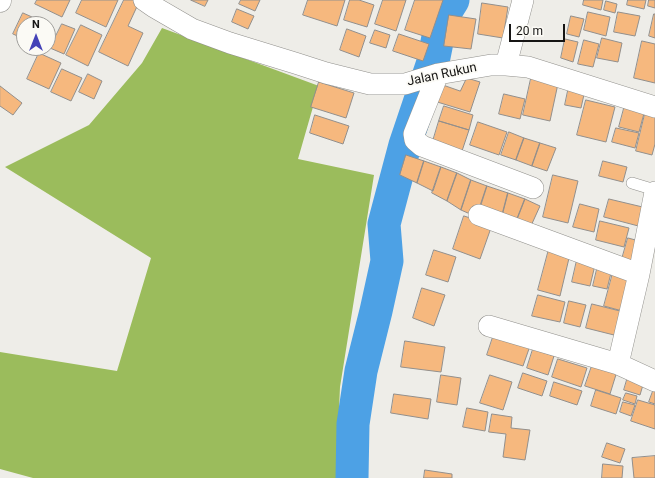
<!DOCTYPE html>
<style>
body{margin:0}
#map{position:relative;width:655px;height:478px;overflow:hidden;background:#eeede8;font-family:Roboto,sans-serif}
canvas{display:block}
.north{position:absolute;left:16px;top:16px;width:40px;height:40px;box-sizing:border-box;background:#fbfaf5;border:1px solid #9f9e9b;border-radius:50%;rotate:0deg;font-size:11px;font-weight:700;line-height:16px;text-align:center;color:#161514}
.north::after{content:'';display:block;margin:auto;width:14px;height:18px;background:#4442b7;clip-path:polygon(50% 0,100% 100%,50% 72%,0 100%)}
.scale{position:absolute;left:509px;top:24px;width:56px;height:18px;box-sizing:border-box;border:2px solid #161514;border-top:0;padding-left:5px;font-size:12px;line-height:14px;white-space:nowrap;color:#161514;-webkit-text-stroke:3px #fbfaf5;paint-order:stroke}
</style>
<div id="map">
<canvas width="655" height="478"></canvas>
<div class="north">N</div>
<div class="scale">20 m</div>
</div>
<script>
const context = document.querySelector('canvas').getContext('2d');
context.lineJoin = 'round';
function fill(path, color) { context.fillStyle = color; context.fill(path, 'evenodd'); }
function trace(path, color, width, dash) { context.strokeStyle = color; context.lineWidth = width; context.lineCap = dash ? 'butt' : 'round'; context.setLineDash(dash || []); context.stroke(path); }
function drawText(font, color, halo, rows, align = 'center') {
  context.font = font + ' Roboto,sans-serif'; context.lineWidth = 3.5; context.setLineDash([]); context.textBaseline = 'middle'; context.strokeStyle = halo; context.fillStyle = color; for (const [text, x, y, turn = 0] of rows) {
    context.save(); context.translate(x, y); context.rotate((+turn || 0) * Math.PI / 180); context.textAlign = isNaN(turn) ? turn : align; if (halo) context.strokeText(text, 0, 0); context.fillText(text, 0, 0); context.restore();
  }
}
fill(new Path2D(`
 M162,28L319,86L298,159L374,175L340,387L336,478H33L0,469V352L117,371L151,258L5,167L89,125L142,63Z`), '#9bbc5c');
trace(new Path2D(`
 M352,478L353,424L361,371L376,311L387,261L384,224L405,145L433,62L438,37L445,13L453,0`), '#4da1e5', 33);
const building = new Path2D(`
 M37,0H70L62,17L35,4Z
 M82,0H118L106,27L76,13Z
 M124,0H140L128,26L143,33L128,66L99,52Z
 M191,0H208L205,6Z
 M241,0H260L255,11L239,4Z
 M308,0H345L337,26L303,15Z
 M350,0H359L374,5L367,27L344,20Z
 M383,0H406L396,31L375,24Z
 M415,0H443L430,38L405,30Z
 M584,0H603L601,10L583,5Z
 M628,0H646L644,9L627,5Z
 M649,0H655V8L648,6Z
 M606,1L617,4L615,13L604,10Z
 M482,3L508,7L503,38L478,34Z
 M237,9L254,16L248,29L232,22Z
 M588,12L610,17L606,36L584,30Z
 M618,12L640,16L635,36L614,32Z
 M23,13L41,21L40,24H24V39L13,34Z
 M654,14H655V38L649,36Z
 M449,15L476,19L471,49L444,46Z
 M571,16L584,19L579,37L567,34Z
 M62,24L75,29L64,54L50,48Z
 M81,25L102,35L88,66L66,55Z
 M48,26L54,29L48,42Z
 M347,29L366,36L359,57L340,50Z
 M375,30L390,35L386,48L370,43Z
 M399,34L429,44L423,61L393,51Z
 M602,38L622,43L618,62L597,58Z
 M565,39L578,42L573,62L561,58Z
 M584,40L599,44L593,67L578,64Z
 M642,41L655,44V83L634,78Z
 M39,53L61,63L49,89L27,79Z
 M62,69L82,78L71,101L51,92Z
 M88,74L102,81L94,99L79,92Z
 M532,74L559,79L550,121L523,115Z
 M467,78L480,82L470,112L434,101L440,84L460,91Z
 M319,82L354,93L346,118L311,107Z
 M0,86L22,103L13,115L0,106Z
 M569,86L585,90L581,108L565,105Z
 M504,94L525,99L520,119L499,114Z
 M586,100L615,107L606,142L577,135Z
 M626,101L646,106L639,132L619,127Z
 M444,106L473,115L469,130L439,121Z
 M645,114L655,116V144L652,155L636,151Z
 M315,115L349,126L343,144L310,133Z
 M439,121L469,130L462,151L433,141Z
 M478,122L507,132L499,155L470,145Z
 M616,128L639,133L635,148L612,142Z
 M509,132L524,138L516,160L501,155Z
 M524,138L540,143L532,166L516,160Z
 M540,143L556,148L547,171L532,166Z
 M406,155L424,161L417,183L400,175Z
 M424,161L441,167L433,191L417,183Z
 M603,161L627,167L623,182L599,176Z
 M441,167L457,173L447,201L432,193Z
 M457,173L471,180L461,210L447,201Z
 M553,175L578,181L568,223L543,217Z
 M471,180L487,186L477,217L461,210Z
 M487,186L508,193L502,216L480,207Z
 M508,193L525,199L516,222L502,216Z
 M525,199L540,206L530,228L516,222Z
 M609,199L651,209L646,228L604,217Z
 M580,204L599,209L594,232L573,227Z
 M464,216L492,225L480,259L453,249Z
 M600,221L629,228L624,247L596,240Z
 M628,238L643,242L637,263L622,259Z
 M549,249L570,254L560,296L538,290Z
 M434,250L456,257L448,282L426,275Z
 M577,260L595,265L590,286L572,282Z
 M598,265L612,269L607,289L593,286Z
 M614,269L636,274L626,312L604,306Z
 M422,288L445,295L434,326L413,318Z
 M538,295L565,302L560,322L532,316Z
 M569,301L586,305L580,327L564,323Z
 M592,304L624,312L618,336L586,328Z
 M495,331L531,343L523,366L487,355Z
 M405,341L445,347L441,372L401,367Z
 M533,349L554,356L548,375L527,368Z
 M558,359L587,368L581,387L552,377Z
 M594,360L618,368L610,394L585,386Z
 M523,373L547,381L542,396L518,388Z
 M629,373L645,378L640,395L624,390Z
 M441,375L461,378L457,405L437,402Z
 M490,375L512,382L503,410L480,403Z
 M554,382L582,391L577,405L550,396Z
 M655,385V404L649,402Z
 M596,390L621,398L616,414L591,406Z
 M626,393L637,396L635,404L623,400Z
 M394,394L431,399L428,419L391,413Z
 M638,400L655,405V429L631,421Z
 M623,402L635,405L631,416L620,412Z
 M467,408L488,412L485,431L463,427Z
 M492,414L512,417L511,428L530,430L525,460L503,457L506,434L489,432Z
 M607,443L625,449L620,463L602,457Z
 M655,456V478H634L632,458Z
 M603,464L623,466L622,478H602Z
 M425,470L452,474V478H424Z`);
fill(building, '#f6b87e');
trace(building, '#928f8c', 1);
const lane = new Path2D(`
 M632,183L655,190`);
const street = new Path2D(`
 M144,0L154,7L192,29L230,43L295,63L326,73L370,84H405L438,74L491,65H506L528,67L655,107
 M506,65L523,0
 M438,74L414,134L415,140L422,146L533,188
 M479,215L639,274
 M489,326L618,364L655,381
 M618,364L639,274L655,192`);
const secondary = new Path2D(`
 M0,1V0`);
trace(lane, '#91908c', 12);
trace(street, '#91908c', 22);
trace(secondary, '#91908c', 23);
trace(lane, '#fff', 11);
trace(street, '#fff', 21);
trace(secondary, '#fff', 22);
drawText('13px', '#161514', '#fbfaf5', [
 ["Jalan Rukun",442,75,-12]
]);
</script>
